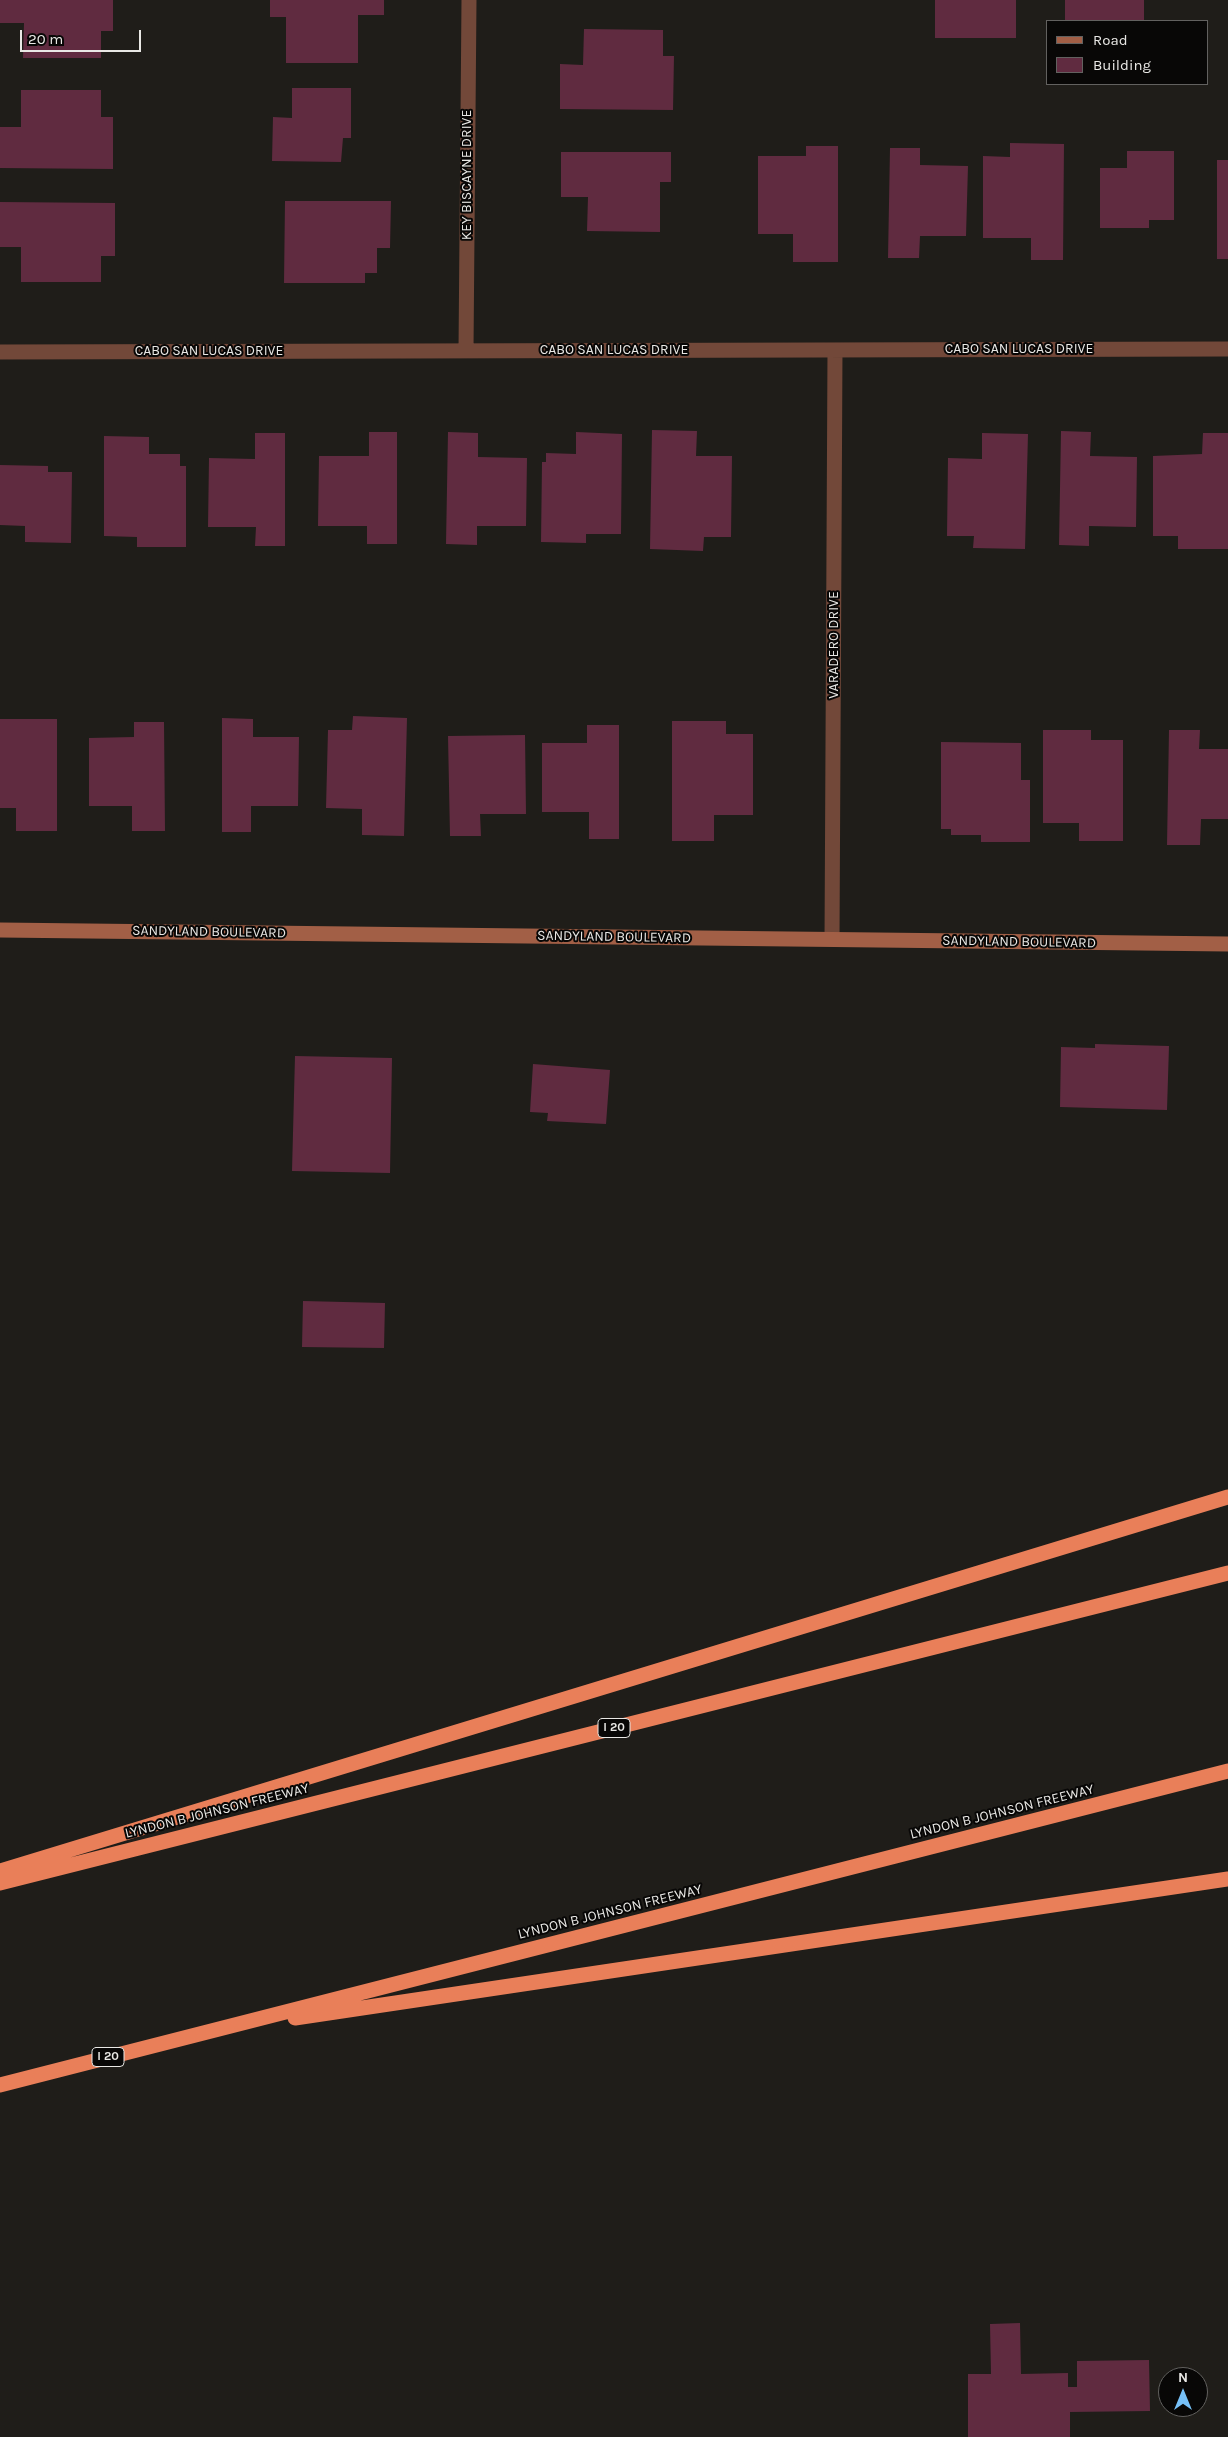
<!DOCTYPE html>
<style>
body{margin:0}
#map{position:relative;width:1228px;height:2437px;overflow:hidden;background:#1f1d19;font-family:Karla,sans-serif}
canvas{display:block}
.legend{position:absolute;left:1046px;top:20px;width:162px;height:65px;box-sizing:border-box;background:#080706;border:1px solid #62615f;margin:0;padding:6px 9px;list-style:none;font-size:15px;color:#e9e8e5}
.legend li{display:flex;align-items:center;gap:10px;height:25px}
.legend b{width:25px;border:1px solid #62615f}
.north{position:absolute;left:1158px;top:2367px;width:50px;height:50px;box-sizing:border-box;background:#080706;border:1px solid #62615f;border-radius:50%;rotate:0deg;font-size:14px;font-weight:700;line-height:20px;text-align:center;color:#e9e8e5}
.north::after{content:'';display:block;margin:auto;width:18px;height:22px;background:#76c0f7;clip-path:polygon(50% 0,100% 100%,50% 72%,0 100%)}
.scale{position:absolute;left:20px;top:30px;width:121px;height:22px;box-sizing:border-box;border:2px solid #e9e8e5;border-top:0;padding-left:6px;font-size:15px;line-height:18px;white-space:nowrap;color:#e9e8e5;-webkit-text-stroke:4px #080706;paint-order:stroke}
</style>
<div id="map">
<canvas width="1228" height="2437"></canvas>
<ul class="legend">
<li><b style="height:6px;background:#a25f46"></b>Road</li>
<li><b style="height:14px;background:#602b40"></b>Building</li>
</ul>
<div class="north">N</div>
<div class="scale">20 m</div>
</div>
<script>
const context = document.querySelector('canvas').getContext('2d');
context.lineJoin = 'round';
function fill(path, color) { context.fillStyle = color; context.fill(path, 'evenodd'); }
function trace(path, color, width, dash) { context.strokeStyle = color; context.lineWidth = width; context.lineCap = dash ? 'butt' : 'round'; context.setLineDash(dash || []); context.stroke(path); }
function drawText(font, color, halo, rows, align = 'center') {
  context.font = font + ' Karla,sans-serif'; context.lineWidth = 4; context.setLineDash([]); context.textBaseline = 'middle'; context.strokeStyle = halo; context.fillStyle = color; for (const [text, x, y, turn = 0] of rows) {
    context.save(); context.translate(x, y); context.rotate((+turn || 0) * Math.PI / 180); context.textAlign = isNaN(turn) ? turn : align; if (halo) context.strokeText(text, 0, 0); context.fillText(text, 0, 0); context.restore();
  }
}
fill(new Path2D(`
 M0,0H113V31H101V58H23L24,23H0Z
 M270,0H384V15H358V63H286V17H270Z
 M935,0H1016V38H935Z
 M1065,0H1144V21H1065Z
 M584,29L663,30V56H674L673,110L560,109V64L583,65Z
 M292,88H351V138H343L341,162L272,161L273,117L292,118Z
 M21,90H101V117H113V169L0,168V127H21Z
 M1010,143L1064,144L1063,260H1031V238H983V156L1010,157Z
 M806,146H838V262H793V234H758V156H806Z
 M890,148H920V165L968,166L966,236H920L919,258H888Z
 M1127,151H1174V220H1149V228H1100V168H1127Z
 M561,152H671V182H660V232L587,231L588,197H561Z
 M1217,160H1228V259H1217Z
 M285,201H391L390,248H377V273H365V283H284Z
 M0,202L115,203V256H101V282H21V247H0Z
 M652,430L697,431L696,456H732L731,537H704L703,551L650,549Z
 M1061,431L1091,432L1090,456L1137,457L1136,527L1089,526V546L1059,545Z
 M369,432H397V544H367V526H318L319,456H369Z
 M448,432L478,433V457L527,458L526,526H477V545L446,544Z
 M576,432L622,434L621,534H586V543L541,542L542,462H546V453L576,454Z
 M255,433H285V546H255L256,527H208L209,458L255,459Z
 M982,433L1028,434L1025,549L973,548L974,536H947L948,458L982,459Z
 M1203,433H1228V549H1178V536H1153V456L1202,454Z
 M104,436L149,437V454H180V466H186V547H137V537L104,536Z
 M0,465L48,466V472H72L71,543L25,542V526L0,525Z
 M353,716L407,718L404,836L362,835V809L326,808L328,730H352Z
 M222,718L253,719V737H299L298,806H251V832H222Z
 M0,719H57V831H16V808H0Z
 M672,721H726V734H753V815H714V841H672Z
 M134,722H164L165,831H132V806H89V738L134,737Z
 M587,725H619V839H589V812H542V743H587Z
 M1043,730H1091V740H1123V841H1079V823H1043Z
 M1169,730H1200L1199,749H1228V819H1201L1200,845H1167Z
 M525,735L526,814H480L481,836H450L448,736Z
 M941,742L1021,743V780H1030V842H981V835H951V829H941Z
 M1095,1044L1169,1046L1167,1110L1060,1107L1061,1047L1095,1048Z
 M295,1056L392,1058L390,1173L292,1171Z
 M533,1064L610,1070L606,1124L547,1121L548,1113L530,1112Z
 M303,1301L385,1303L384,1348L302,1347Z
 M1020,2323L1021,2374L1068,2373V2387H1077V2361L1149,2360L1150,2411L1070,2412V2437H968V2374H991L990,2324Z`), '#602b40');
trace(new Path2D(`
 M466,350L469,0
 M0,352L1228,349
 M832,939L835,350`), '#724839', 15);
trace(new Path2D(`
 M0,930L1228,944`), '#a25f46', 15);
trace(new Path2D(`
 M0,1871L1228,1497
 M0,1883L1228,1573
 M295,2018L1228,1879
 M0,2085L1228,1771`), '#e97f59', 15);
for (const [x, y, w] of [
 [614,1728,32],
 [108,2057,32]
]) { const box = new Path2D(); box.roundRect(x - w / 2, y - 9.5, w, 19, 4); context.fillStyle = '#080706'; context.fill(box); trace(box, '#e9e8e5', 1); }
drawText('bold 12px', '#e9e8e5', null, [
 ["I 20",614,1728],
 ["I 20",108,2057]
]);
drawText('14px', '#e9e8e5', '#080706', [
 ["KEY BISCAYNE DRIVE",467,175,-90],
 ["CABO SAN LUCAS DRIVE",1019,349],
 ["CABO SAN LUCAS DRIVE",614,350],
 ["CABO SAN LUCAS DRIVE",209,351],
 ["VARADERO DRIVE",834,645,-90],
 ["SANDYLAND BOULEVARD",209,932,1],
 ["SANDYLAND BOULEVARD",614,937,1],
 ["SANDYLAND BOULEVARD",1019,942,1],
 ["LYNDON B JOHNSON FREEWAY",217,1811,-14],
 ["LYNDON B JOHNSON FREEWAY",1002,1812,-14],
 ["LYNDON B JOHNSON FREEWAY",610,1912,-14]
]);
</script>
